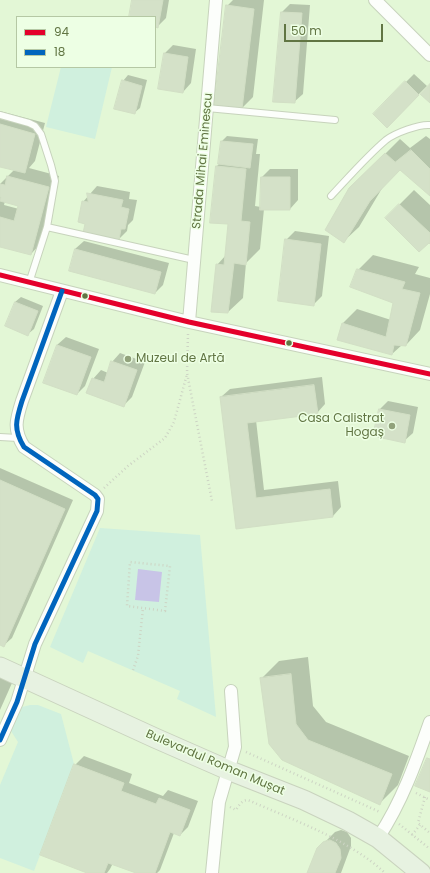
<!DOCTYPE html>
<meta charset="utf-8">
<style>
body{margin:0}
#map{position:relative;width:430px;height:873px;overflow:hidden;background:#eaf6e3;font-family:Poppins,sans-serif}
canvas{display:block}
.legend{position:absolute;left:16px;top:16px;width:140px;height:52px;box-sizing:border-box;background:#edffe4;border:1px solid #b5c8a4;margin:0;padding:5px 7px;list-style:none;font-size:12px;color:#617543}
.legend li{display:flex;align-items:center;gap:8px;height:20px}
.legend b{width:20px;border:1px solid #b5c8a4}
.scale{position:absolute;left:284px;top:24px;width:99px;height:18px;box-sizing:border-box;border:2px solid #617543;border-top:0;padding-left:5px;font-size:12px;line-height:14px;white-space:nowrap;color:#617543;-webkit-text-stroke:3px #edffe4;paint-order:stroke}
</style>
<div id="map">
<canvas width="430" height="873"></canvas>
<ul class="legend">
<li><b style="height:5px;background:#e4002b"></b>94</li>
<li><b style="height:5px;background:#0065bd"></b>18</li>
</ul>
<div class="scale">50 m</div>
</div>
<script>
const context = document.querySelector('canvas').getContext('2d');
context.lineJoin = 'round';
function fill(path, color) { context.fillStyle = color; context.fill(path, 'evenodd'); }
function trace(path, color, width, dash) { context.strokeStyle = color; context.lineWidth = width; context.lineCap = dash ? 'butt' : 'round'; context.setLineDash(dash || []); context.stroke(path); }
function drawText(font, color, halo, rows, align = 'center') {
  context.font = font + ' Poppins,sans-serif'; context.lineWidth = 3; context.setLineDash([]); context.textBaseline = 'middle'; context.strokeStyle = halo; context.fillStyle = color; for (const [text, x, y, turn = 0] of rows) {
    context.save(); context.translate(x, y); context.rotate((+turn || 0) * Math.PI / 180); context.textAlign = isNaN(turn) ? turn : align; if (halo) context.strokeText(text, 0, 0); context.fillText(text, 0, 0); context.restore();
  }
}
fill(new Path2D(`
 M0,0H430V873H0ZM17,17H155V67H17Z`), '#e3f7d6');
fill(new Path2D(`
 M61,67H112L95,139L46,127Z
 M100,528L200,535L216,717L177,699L180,691L88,651L83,663L50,647Z
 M30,705H38L61,714L74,764L34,871L0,858V785L18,742L11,731L22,707Z`), '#d0f0de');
fill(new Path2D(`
 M138,569L162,572L159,602L135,600Z`), '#c8c4e7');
fill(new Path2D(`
 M133,0H169L166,18L157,27L155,26V17H130Z
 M233,0H264L253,97L242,108L227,6Z
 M290,4L310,5L303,94L294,102L282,12Z
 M173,45L196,49L191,83L183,92L164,54Z
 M414,74L427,86L387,126L374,114Z
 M128,75L147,80L140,108L134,113L123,81Z
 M0,111L45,123L35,161L29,168L59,176L41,243L31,254L0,246V184L15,169L0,166ZM5,201L20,205L19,209L4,205Z
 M227,136L258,139L256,154H260L255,206L261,207L262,177L270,169H298V200L290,209H264L260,249L246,263L243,298L228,312L217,265L226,255L229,223L217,166L219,164L222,141Z
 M426,136L430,139V195L400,169L384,185L359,227L344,241L350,189L400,139L410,148Z
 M97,186L130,192L129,199L137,200L133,220L128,225L127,231L119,239L86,223L83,202Z
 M414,190L430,205V243L399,205Z
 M295,231L329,236L322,296L313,305L286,240Z
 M84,241L169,263L163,285L155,293L75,249Z
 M373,255L419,267L415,274L430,278V294L420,330L406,345H402L392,354L342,324L357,309L391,320L394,303L358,270Z
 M21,297L43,306L34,329L28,334L15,302Z
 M66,337L99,349L85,386L77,394L57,345Z
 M120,353L145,362L132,397L123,406L93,379L101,370L108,373L112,362Z
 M322,377L325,404L317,413L256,420L264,490L338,481L341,507L333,516L237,528L221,397L230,389Z
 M388,401L418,407L413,433L404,441L380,409Z
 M0,468L73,500L12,638L3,646L0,644Z
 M308,657L313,706L326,722L409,756L398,785L380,803L283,759L261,679L279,661Z
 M0,666L16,674L0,710Z
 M84,756L132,774L129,783L163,796L168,790L198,801L188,827L180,835L174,833L160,870L157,873H138L113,863L110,869L107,873H90L75,765Z
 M341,830L347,832L351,838V846L341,873H308L318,849L335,832Z`), '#0003');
const building = new Path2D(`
 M132,0H163L158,28L155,27V17H129Z
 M226,5L254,9L242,109L214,106Z
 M281,12L302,13L295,103L273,102Z
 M164,53L188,57L183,93L158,89Z
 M122,80L142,86L135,114L114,109Z
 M405,81L419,95L387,128L373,114Z
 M430,84V103L420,94Z
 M0,124L35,134L25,173L0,167Z
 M221,141L253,144L250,168L218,164Z
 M411,150L430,169V196L400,170L370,201L344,243L325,230L349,188L385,153L395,162Z
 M216,166L246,169L241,221L250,222L246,265L234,263L228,313L211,312L216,264L224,265L228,224L210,223Z
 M7,176L49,187L31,255L0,247V217L14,221L18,206L0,201L1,197H0V184L5,185Z
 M261,177H290V210H260Z
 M87,193L123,200L121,207L129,209L125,229H121L119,240L83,233L85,224L78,222L82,201L88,202Z
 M399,204L430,233V244L429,243L419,252L385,218Z
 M285,239L321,244L314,306L278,301Z
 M75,249L161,272L155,294L69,271Z
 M357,269L405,282L402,289L420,293L406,346L394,345L392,355L337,340L342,323L386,337L393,303L350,287Z
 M15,302L38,311L28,336L5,326Z
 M57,345L91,357L77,395L43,383Z
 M111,361L137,370L124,407L86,393L92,378L104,382Z
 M314,385L318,414L247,423L256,498L330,489L333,517L236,529L220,397Z
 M379,409L410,415L405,443L373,436Z
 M0,480L65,509L4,647L0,645Z
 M291,674L296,724L308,740L392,774L380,805L282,760L269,744L260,678Z
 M427,758L430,759V792L415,786Z
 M74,764L124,783L121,791L156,804L159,798L190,810L180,836L170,832L155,873H136L108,863L104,873H87L40,855Z
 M330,840L336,843L340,849L341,858L335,873H307L317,848L323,842Z`);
fill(building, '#d4e1c8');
trace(building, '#d2dfc5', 1);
const lane = new Path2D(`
 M207,108L335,120
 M0,115L29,123L35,126L41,134L51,165L55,181L47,227L29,283
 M331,196C348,178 367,156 386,140C395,133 419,124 430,125
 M47,227L194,260
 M0,437L18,438`);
const street = new Path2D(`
 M375,0L430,55
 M0,275L189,322L430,374
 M189,322L216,0
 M0,740L17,702L35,644L97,511L98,499L95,495L24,447C13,429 16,420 22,401L62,291
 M378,838C402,802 416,762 430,722
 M212,873L219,802L235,747L231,691`);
const primary = new Path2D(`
 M0,667L155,738L228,770L304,800L348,821L378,838L421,873`);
trace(lane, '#c7d3bc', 8);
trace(street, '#c7d3bc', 14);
trace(primary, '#c9d3be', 21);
trace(new Path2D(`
 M188,334L187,373L212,501
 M104,488L128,466L165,438L174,422L187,374
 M133,670L138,656L143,608L127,606L130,562L170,566L165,611L143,608
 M246,752L380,812
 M416,793L430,800
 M425,797L418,823L430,833
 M230,807L236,810C239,805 242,800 248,800C293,820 350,840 385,873
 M399,824L430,849
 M412,835L420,825`), '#cdd4c4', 2.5, [1, 3]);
trace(lane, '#fcfefb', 6);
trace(street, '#fcfefb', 12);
trace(primary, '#e7f2e1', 19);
trace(new Path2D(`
 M0,275L189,322L430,374`), '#e4002b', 5);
trace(new Path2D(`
 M0,740L17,702L35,644L97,511L98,499L95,495L24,447C13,429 16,420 22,401L62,291`), '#0065bd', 5);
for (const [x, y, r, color] of [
 [85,296,3.5,"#617543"],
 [289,343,3.5,"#617543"],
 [128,359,4,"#91a27b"],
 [392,426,4,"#91a27b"]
]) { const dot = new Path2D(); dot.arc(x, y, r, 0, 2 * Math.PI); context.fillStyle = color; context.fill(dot); trace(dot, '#edffe4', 1.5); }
drawText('12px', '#617543', '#edffe4', [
 ["Strada Mihai Eminescu",203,161,-85],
 ["Bulevardul Roman Mușat",215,763,23]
]);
drawText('12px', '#617543', '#edffe4', [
 ["Muzeul de Artă",136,359],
 ["Casa Calistrat",384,419,"right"],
 ["Hogaș",384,433,"right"]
], 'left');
</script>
